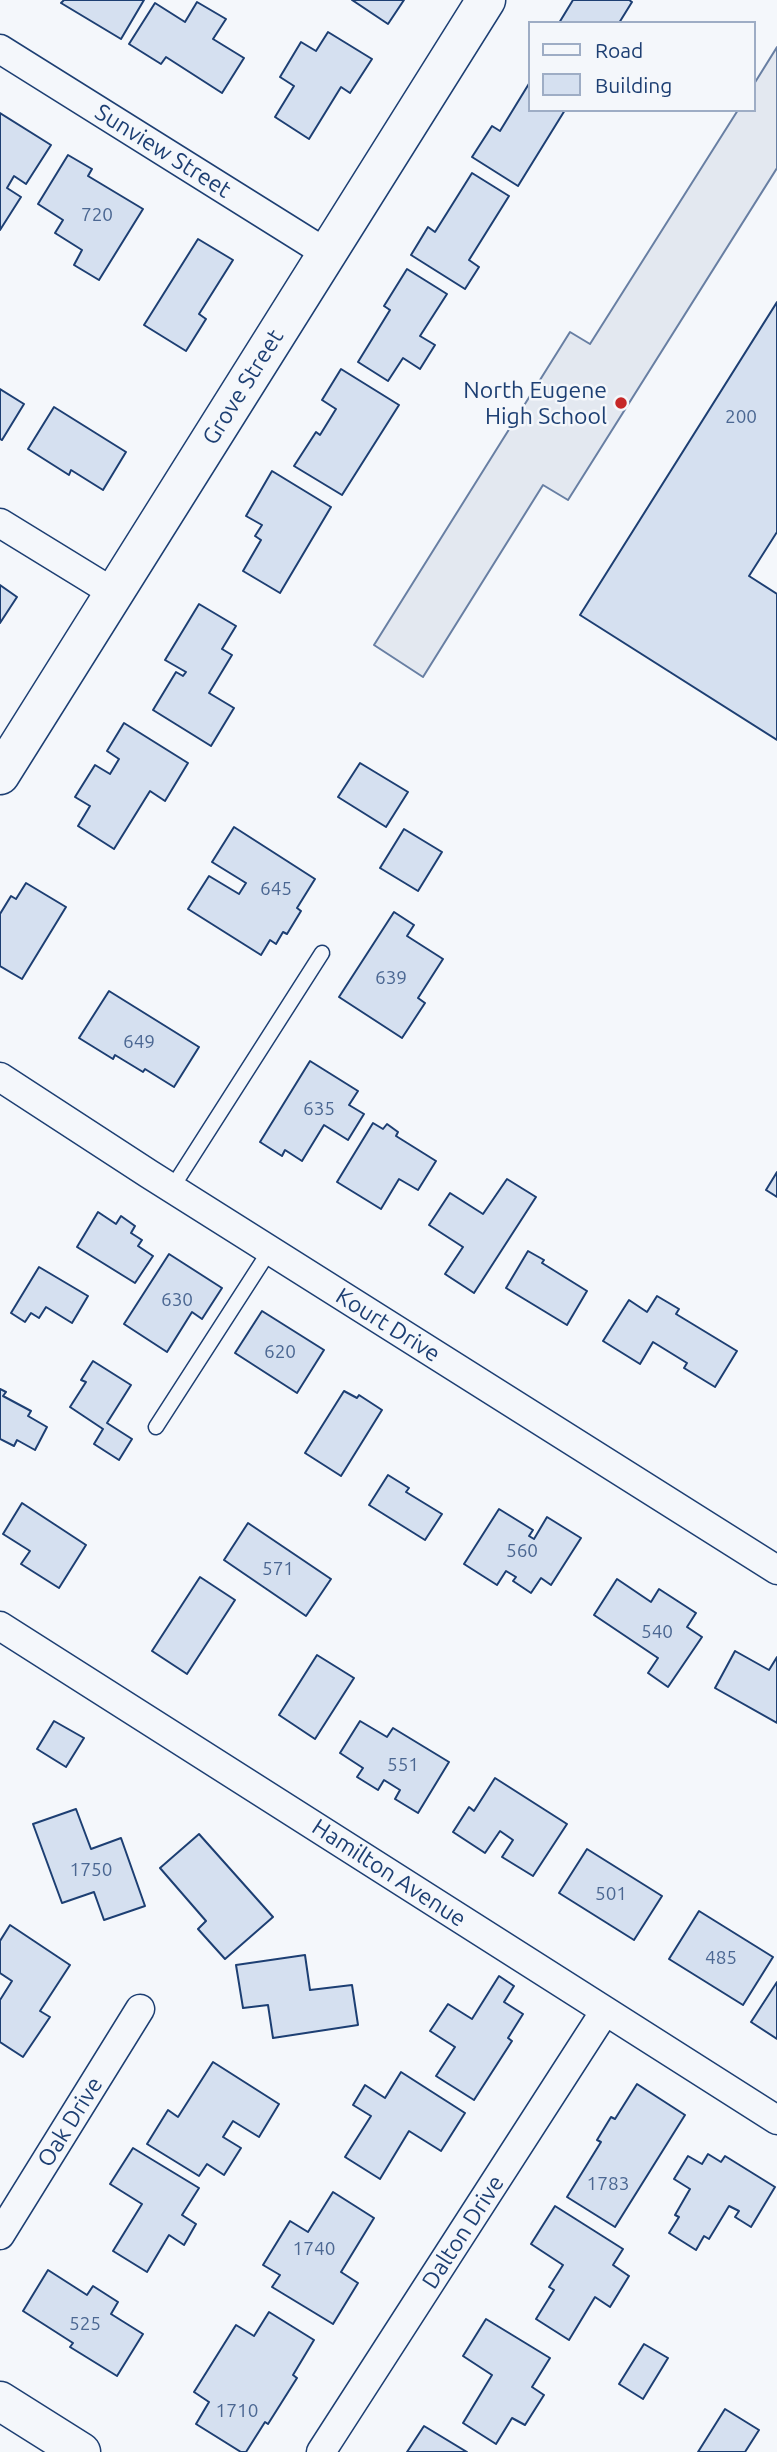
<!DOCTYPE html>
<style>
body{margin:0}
#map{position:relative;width:777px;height:2452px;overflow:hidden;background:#f4f7fb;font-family:Ubuntu,sans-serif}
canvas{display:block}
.legend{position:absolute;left:528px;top:21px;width:228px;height:91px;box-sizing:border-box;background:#f4f7fb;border:2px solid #9eadc5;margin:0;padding:9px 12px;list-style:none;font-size:21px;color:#1d3f73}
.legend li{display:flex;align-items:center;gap:14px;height:35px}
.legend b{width:35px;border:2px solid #9eadc5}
</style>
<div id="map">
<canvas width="777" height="2452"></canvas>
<ul class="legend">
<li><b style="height:9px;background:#f4f7fb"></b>Road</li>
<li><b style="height:19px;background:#d5e0f0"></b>Building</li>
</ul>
</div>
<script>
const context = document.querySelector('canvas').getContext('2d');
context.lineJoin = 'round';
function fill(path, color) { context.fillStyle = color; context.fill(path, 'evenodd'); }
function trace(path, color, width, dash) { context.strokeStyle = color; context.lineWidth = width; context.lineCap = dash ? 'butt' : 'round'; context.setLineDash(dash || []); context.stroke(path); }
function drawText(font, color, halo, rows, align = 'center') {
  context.font = font + ' Ubuntu,sans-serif'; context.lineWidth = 5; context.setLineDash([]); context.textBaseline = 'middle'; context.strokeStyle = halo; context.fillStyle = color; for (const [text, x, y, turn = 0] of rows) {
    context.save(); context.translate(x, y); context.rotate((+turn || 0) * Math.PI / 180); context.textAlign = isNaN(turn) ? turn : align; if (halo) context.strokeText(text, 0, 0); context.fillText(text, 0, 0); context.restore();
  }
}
const parking = new Path2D(`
 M777,47V168L568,500L543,485L423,677L374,645L570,332L590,344L738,110H754V84Z`);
fill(parking, '#e3e8f0');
trace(parking, '#687fa3', 2);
const building = new Path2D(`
 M64,0H144L121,39L61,3Z
 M352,0H404L388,24Z
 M573,0H629L632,2L619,23H559Z
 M197,2L226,19L213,39L244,58L222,93L166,57L161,64L129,44L155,3L185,22Z
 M328,32L372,59L350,93L341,87L309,139L275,117L294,86L280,77L301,42L316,51Z
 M530,82V110H565L518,186L472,157L492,126L500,131Z
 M0,113L51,145L26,184L14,176L7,188L21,197L0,230Z
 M68,155L92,169L88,176L143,209L99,280L74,265L82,250L55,233L63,220L38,204Z
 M472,173L509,196L469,260L479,267L465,289L411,255L428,227L435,232Z
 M198,239L233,260L199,314L206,319L186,351L144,325Z
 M407,269L447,294L420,336L435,345L420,369L403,358L388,381L358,362L390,310L384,306Z
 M777,302V532L749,576L777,594V740L580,615Z
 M341,369L399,405L342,495L294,466L316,432L320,435L336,409L322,400Z
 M0,389L24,404L2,440L0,439Z
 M54,407L126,452L103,490L71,470L69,475L28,449Z
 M272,471L331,507L280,593L243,571L261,540L255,536L262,525L246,516Z
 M0,585L17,597L0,623Z
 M199,604L236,626L222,649L232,655L209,693L234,708L211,746L153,710L176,672L183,676L186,672L165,660Z
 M124,723L188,763L165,801L150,791L114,849L78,826L90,806L75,797L95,765L110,774L119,759L107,751Z
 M360,763L408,792L386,827L338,797Z
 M234,827L315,879L297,908L301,911L287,934L283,932L276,944L270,940L261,955L188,909L209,876L239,894L246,883L212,862Z
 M404,829L442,852L418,891L380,868Z
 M26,883L66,907L22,979L0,966V914L11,896L16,899Z
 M394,912L414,925L407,936L443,959L418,998L425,1003L402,1038L339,997Z
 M109,991L199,1047L174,1087L145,1069L143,1072L115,1055L113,1059L79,1038Z
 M310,1061L358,1091L349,1105L364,1114L348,1140L324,1125L302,1161L285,1150L282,1156L260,1142Z
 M373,1123L383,1129L387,1124L398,1132L396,1136L436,1161L418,1190L399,1179L381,1209L337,1182Z
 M777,1172V1197L766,1190Z
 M507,1179L536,1197L474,1293L445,1274L463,1247L429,1225L450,1193L483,1214Z
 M98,1212L116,1224L121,1216L135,1226L131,1233L142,1240L138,1246L153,1256L135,1283L77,1247Z
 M528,1251L544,1260L542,1263L587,1291L567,1325L506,1288Z
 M169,1254L222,1288L202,1319L192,1312L167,1352L124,1324Z
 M39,1267L88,1296L72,1323L46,1307L39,1318L31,1313L25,1322L11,1313Z
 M657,1296L679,1309L676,1314L737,1351L715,1387L684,1368L687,1363L653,1342L640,1364L603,1341L629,1300L647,1312Z
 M262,1311L324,1350L297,1393L235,1353Z
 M93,1361L131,1385L107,1423L132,1439L119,1460L94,1444L103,1429L70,1407L86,1382L81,1380Z
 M0,1389L6,1392L3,1396L31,1411L28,1416L47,1427L35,1450L17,1440L14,1446L0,1439Z
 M344,1391L357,1398L359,1395L382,1410L341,1476L305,1453Z
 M388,1475L409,1488L406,1492L442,1514L425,1540L369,1505Z
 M22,1503L86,1545L59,1588L21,1564L30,1551L3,1534Z
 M499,1509L533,1530L529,1536L534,1539L547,1517L581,1538L551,1585L541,1578L531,1593L513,1581L516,1577L506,1571L497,1585L464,1564Z
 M248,1523L331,1579L306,1616L224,1560Z
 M200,1577L235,1600L187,1674L152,1651Z
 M617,1579L651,1602L659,1589L696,1613L687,1627L702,1637L668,1687L648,1673L658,1658L594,1615Z
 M735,1651L769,1670L777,1657V1723L715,1688Z
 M317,1655L354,1678L315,1739L279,1715Z
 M54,1721L84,1738L66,1767L37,1749Z
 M360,1721L387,1737L393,1728L449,1762L418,1813L395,1799L400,1790L384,1780L378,1790L357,1777L363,1768L340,1753Z
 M495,1778L567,1824L533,1876L502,1857L513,1840L500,1831L485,1853L453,1832L469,1807L474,1811Z
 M76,1809L91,1849L121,1838L145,1906L104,1920L94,1892L62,1903L33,1824Z
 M199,1834L273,1917L225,1959L198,1929L206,1921L160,1868Z
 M587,1849L662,1896L634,1940L559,1893Z
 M699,1911L773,1957L743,2005L669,1959Z
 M10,1925L70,1965L40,2011L50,2017L23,2057L0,2042V2000L12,1981L0,1973V1941Z
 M305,1955L310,1990L352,1985L358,2025L273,2038L268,2005L243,2008L236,1965Z
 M499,1976L514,1986L504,2002L523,2014L508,2038L512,2041L474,2100L436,2076L455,2047L430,2031L448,2004L472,2019Z
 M777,1982V2039L751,2022Z
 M213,2062L279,2104L259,2137L233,2121L223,2137L241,2148L224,2175L207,2164L199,2176L147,2144L168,2110L178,2117Z
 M401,2072L465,2113L441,2151L409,2131L380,2179L345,2157L371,2116L353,2105L365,2085L385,2098Z
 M637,2084L685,2115L615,2227L567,2197L601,2142L597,2140L611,2117L615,2119Z
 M133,2148L199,2188L182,2215L196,2224L184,2245L169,2235L147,2272L113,2251L142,2204L110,2184Z
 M708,2154L721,2162L725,2156L775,2187L751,2227L735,2217L739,2211L729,2206L709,2239L704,2236L696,2250L669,2233L679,2217L675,2215L690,2189L674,2179L688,2156L702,2164Z
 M333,2192L374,2218L341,2272L358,2283L333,2324L272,2287L280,2275L263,2265L290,2221L308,2232Z
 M555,2206L623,2249L613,2265L629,2276L610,2307L595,2297L569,2340L536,2319L554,2290L549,2287L563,2265L531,2244Z
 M48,2270L87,2295L93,2286L118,2302L111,2314L143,2334L117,2376L70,2347L73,2343L23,2311Z
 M269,2312L314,2340L293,2375L297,2378L268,2424L265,2422L246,2452H241L196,2424L209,2402L194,2392L236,2325L254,2336Z
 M486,2319L550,2358L532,2387L544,2395L525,2425L512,2418L496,2444L463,2423L492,2375L463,2356Z
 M644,2344L668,2358L643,2399L619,2384Z
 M725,2409L759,2430L745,2452H698Z
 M424,2426L467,2452H407Z`);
fill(building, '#d5e0f0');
trace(building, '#1d3f73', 2);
const lane = new Path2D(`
 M172,1188L322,953
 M156,1427L270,1250`);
const street = new Path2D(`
 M0,49L326,253
 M0,523L114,593
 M0,1077L149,1174L777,1570
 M0,1626L777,2120
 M0,2235L140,2009
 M321,2452L605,2011`);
const secondary = new Path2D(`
 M0,775L486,0
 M0,2401L81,2452`);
trace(lane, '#1d3f73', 17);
trace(street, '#1d3f73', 31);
trace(secondary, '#1d3f73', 41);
trace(lane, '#f4f7fb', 14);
trace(street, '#f4f7fb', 28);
trace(secondary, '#f4f7fb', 38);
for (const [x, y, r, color] of [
 [621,403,7,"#c62828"]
]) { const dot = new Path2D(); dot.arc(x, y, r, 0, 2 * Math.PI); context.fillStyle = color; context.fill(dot); trace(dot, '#f4f7fb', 2.5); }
drawText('19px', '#4b6792', null, [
 ["720",97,215],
 ["200",741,417],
 ["645",276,889],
 ["639",391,978],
 ["649",139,1042],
 ["635",319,1109],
 ["630",177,1300],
 ["620",280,1352],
 ["560",522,1551],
 ["571",278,1569],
 ["540",657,1632],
 ["551",403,1765],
 ["1750",91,1870],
 ["501",611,1894],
 ["485",721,1958],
 ["1783",608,2184],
 ["1740",314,2249],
 ["525",85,2324],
 ["1710",237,2411]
]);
drawText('23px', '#1d3f73', '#f4f7fb', [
 ["Sunview Street",163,151,32],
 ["Grove Street",243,387,-58],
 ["Kourt Drive",388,1325,32],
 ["Hamilton Avenue",389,1873,33],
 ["Oak Drive",70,2122,-58],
 ["Dalton Drive",463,2232,-57]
]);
drawText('23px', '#1d3f73', '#f4f7fb', [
 ["North Eugene",607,390],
 ["High School",607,416]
], 'right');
</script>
